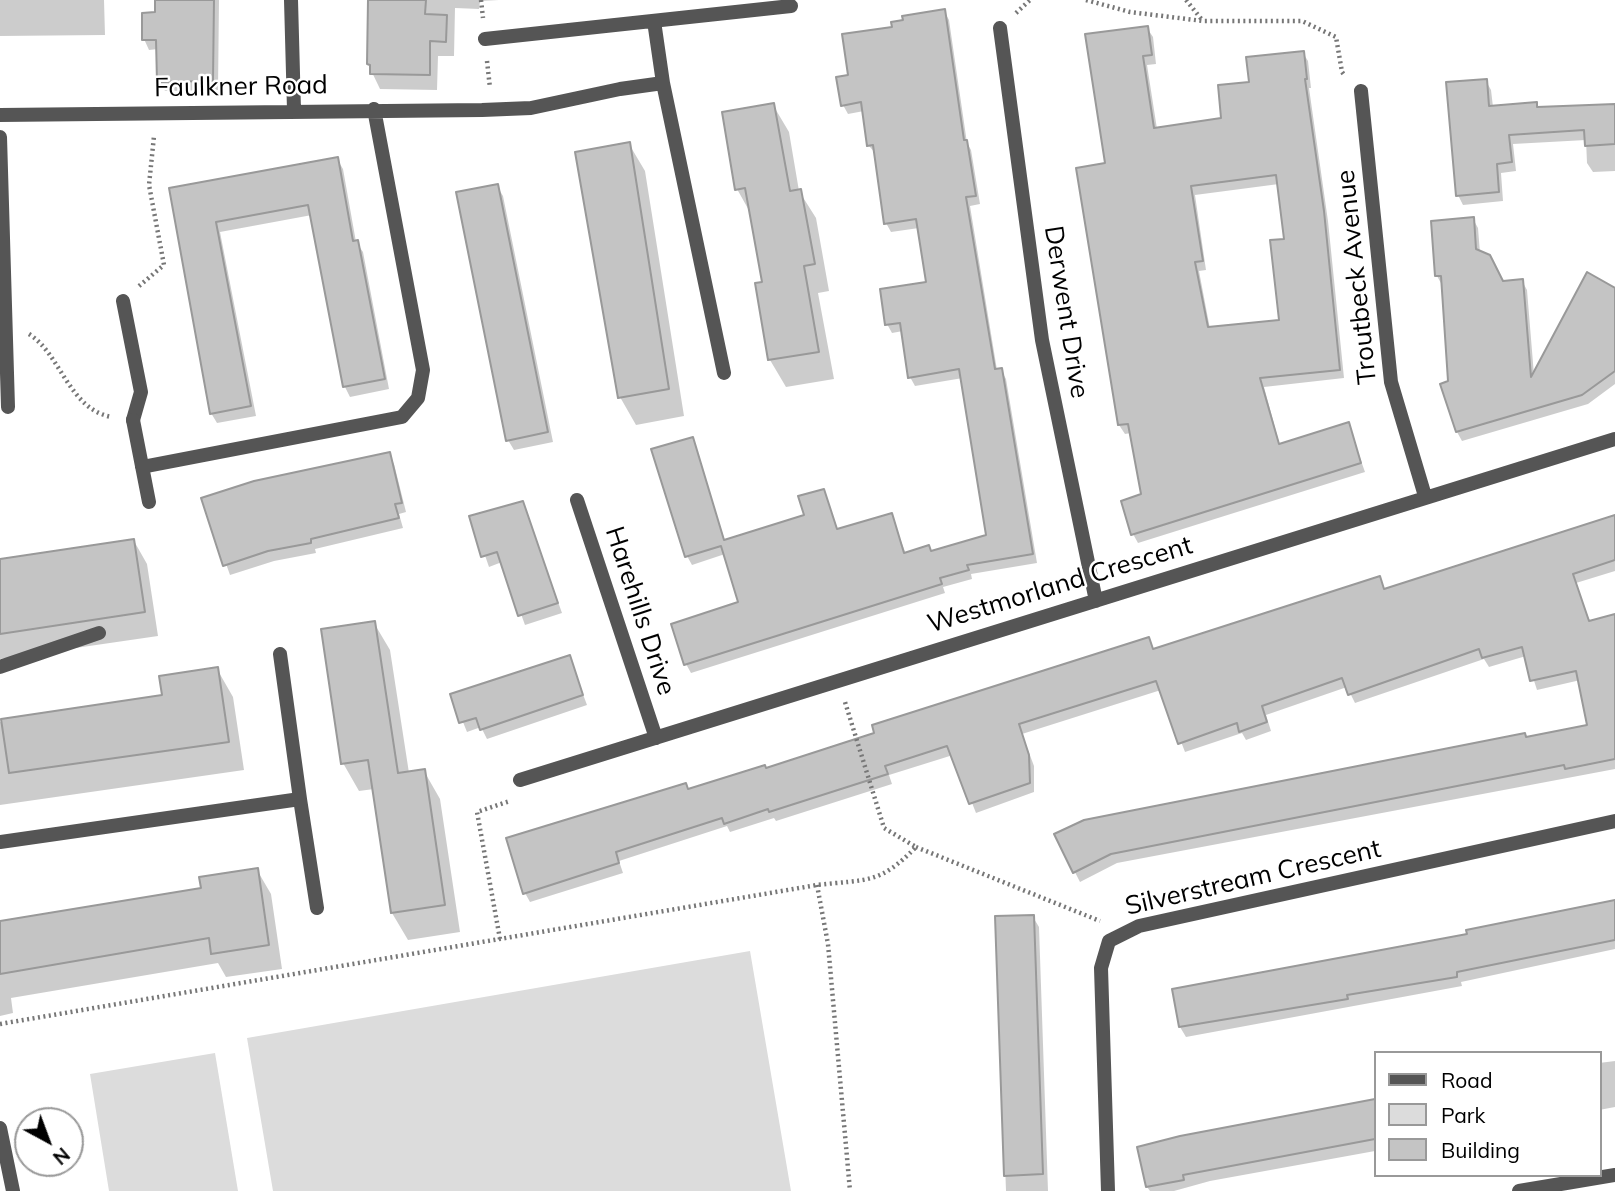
<!DOCTYPE html>
<style>
body{margin:0}
#map{position:relative;width:1615px;height:1191px;overflow:hidden;background:#fff;font-family:Mulish,sans-serif}
canvas{display:block}
.legend{position:absolute;left:1374px;top:1051px;width:228px;height:126px;box-sizing:border-box;background:#fff;border:2px solid #999;margin:0;padding:9px 12px;list-style:none;font-size:21px;color:#000}
.legend li{display:flex;align-items:center;gap:14px;height:35px}
.legend b{width:35px;border:2px solid #999}
.north{position:absolute;left:14px;top:1107px;width:70px;height:70px;box-sizing:border-box;background:#fff;border:2px solid #999;border-radius:50%;rotate:139deg;font-size:19px;font-weight:700;line-height:28px;text-align:center;color:#000}
.north::after{content:'';display:block;margin:auto;width:24px;height:32px;background:#000;clip-path:polygon(50% 0,100% 100%,50% 72%,0 100%)}
</style>
<div id="map">
<canvas width="1615" height="1191"></canvas>
<ul class="legend">
<li><b style="height:9px;background:#555"></b>Road</li>
<li><b style="height:19px;background:#dcdcdc"></b>Park</li>
<li><b style="height:19px;background:#c4c4c4"></b>Building</li>
</ul>
<div class="north">N</div>
</div>
<script>
const context = document.querySelector('canvas').getContext('2d');
context.lineJoin = 'round';
function fill(path, color) { context.fillStyle = color; context.fill(path, 'evenodd'); }
function trace(path, color, width, dash) { context.strokeStyle = color; context.lineWidth = width; context.lineCap = dash ? 'butt' : 'round'; context.setLineDash(dash || []); context.stroke(path); }
function drawText(font, color, halo, rows, align = 'center') {
  context.font = font + ' Mulish,sans-serif'; context.lineWidth = 5; context.setLineDash([]); context.textBaseline = 'middle'; context.strokeStyle = halo; context.fillStyle = color; for (const [text, x, y, turn = 0] of rows) {
    context.save(); context.translate(x, y); context.rotate((+turn || 0) * Math.PI / 180); context.textAlign = isNaN(turn) ? turn : align; if (halo) context.strokeText(text, 0, 0); context.fillText(text, 0, 0); context.restore();
  }
}
fill(new Path2D(`
 M750,951L791,1191H273L247,1038Z
 M215,1053L238,1191H109L90,1074Z`), '#dcdcdc');
fill(new Path2D(`
 M0,0H104L105,35L0,36Z
 M157,0H219L218,90L165,91L159,81L158,49L149,50L144,39L157,14Z
 M370,0H499L480,1L479,9L455,8L454,56H438L437,90L380,89L368,64Z
 M944,11L949,20L967,143L971,150L980,204L970,206L997,370H1001L1006,379L1037,563L971,574L972,579L943,587L945,593L691,673L686,664L740,603L725,554L692,565L687,556L692,439L725,541L806,516L824,491L838,531L891,515L906,554L931,553L988,536L963,378L915,386L910,377L903,331L892,333L887,324L928,283L919,228L891,232L886,223L876,154L869,146L864,111L848,114L843,105L850,76L894,28Z
 M1147,28L1153,37L1156,64L1147,65L1157,129L1223,119L1251,84L1303,53L1308,61L1311,88H1309L1328,221L1344,378L1264,387L1280,446L1348,424L1365,472L1138,543L1133,534L1143,495L1131,433L1125,434L1119,425L1107,165ZM1279,184L1285,241L1281,322L1210,329L1199,271L1206,270L1195,195Z
 M1486,81L1491,90L1493,107L1536,104L1539,109L1615,106V171L1593,172L1587,163L1586,140L1513,144L1516,171L1501,173L1503,201L1463,205L1458,195Z
 M773,105L789,132L799,191L816,218L829,291L818,293L834,379L786,387L770,360L757,284L764,283L751,214L737,189Z
 M629,144L645,171L684,416L636,425L620,397Z
 M337,159L343,169L356,242L363,252L389,389L350,397L345,387L312,215L220,232L256,416L217,423L211,413L171,189Z
 M497,186L503,196L553,442L514,450L508,440Z
 M1473,219L1478,228L1480,253L1503,283L1522,281L1527,290L1534,375L1615,318V384L1588,404L1462,441L1457,432L1450,383L1442,285L1437,276Z
 M389,454L394,464L406,512L399,514L403,528L315,549L316,553L274,561L230,575L203,499Z
 M523,503L562,613L525,625L502,562L489,567L472,518Z
 M1615,526V571L1576,583L1590,622L1615,615V667L1598,676L1537,690L1526,656L1489,667L1484,659L1355,703L1347,687L1266,715L1271,731L1246,740L1242,733L1185,752L1161,690L1022,734L1034,766V792L976,813L953,755L889,775L892,784L776,821L774,818L730,832L727,826L619,861L623,873L530,902L525,893L689,791L876,734L1148,639L1154,651L1379,578L1385,590Z
 M134,541L147,564L158,636L0,659V561Z
 M374,623L390,650L409,773L424,771L440,799L460,932L408,940L392,913L374,789L359,791L343,763Z
 M569,657L587,705L487,739L481,727L467,732L452,695Z
 M217,669L233,697L244,770L0,805V722L164,696Z
 M1615,720V769L1117,863L1080,882L1056,835Z
 M257,870L271,894L282,969L226,977L218,963L11,998L13,1013L0,1016V923L203,889Z
 M1615,901V949L1461,982L1462,986L1186,1037L1180,1027L1469,936Z
 M1033,917L1039,927L1048,1191H1006L996,918Z
 M1615,1061V1107L1599,1110V1063Z
 M1375,1101V1151L1210,1181L1174,1191H1150L1147,1187L1319,1110Z`), '#0003');
const building = new Path2D(`
 M155,0H214L213,81L157,82L156,40H142V13L155,12Z
 M368,0H426L425,14L447,15L446,42L430,41V75L370,74V65L367,64Z
 M945,9L964,140H967L976,196L966,197L995,369L1002,368L1033,554L967,565L969,570L940,578L942,584L684,665L671,624L738,602L721,546L685,557L651,449L693,437L724,540L804,515L798,496L824,489L837,529L892,513L904,553L929,545L931,551L986,535L959,369L908,378L900,323L885,325L880,289L926,282L916,219L884,224L873,145L867,146L861,102L841,106L836,77L848,75L842,34L892,27L891,22L903,20L902,16Z
 M1148,26L1152,55L1143,56L1154,128L1221,118L1218,85L1249,82L1246,57L1304,51L1307,79H1305L1324,211L1340,370L1260,378L1279,444L1349,422L1361,463L1131,535L1121,501L1141,494L1128,424L1118,425L1076,168L1105,163L1085,34ZM1276,175L1284,239L1270,240L1279,320L1208,327L1195,262L1203,261L1191,186Z
 M1487,79L1489,106L1537,102V107L1615,104V144L1585,146L1584,130L1509,135L1512,162L1497,164L1499,192L1456,196L1446,82Z
 M774,103L790,191L801,189L815,264L804,266L819,352L768,360L755,283L762,282L745,188L735,190L722,112Z
 M630,142L669,389L618,398L575,152Z
 M338,157L353,241L358,240L385,379L343,387L308,205L216,222L251,406L210,414L169,188Z
 M498,184L548,432L506,441L456,192Z
 M1474,217L1476,249L1490,255L1503,281L1523,279L1531,377L1587,272L1615,288V371L1582,395L1456,432L1440,384L1448,381L1441,276H1435L1431,221Z
 M390,452L402,503L395,504L399,518L311,539V543L268,551L223,566L201,498L254,481Z
 M523,501L558,603L518,616L497,552L481,557L469,516Z
 M1615,515V560L1573,574L1589,621L1615,614V759L1565,769L1564,765L1111,854L1073,873L1054,834L1084,820L1525,733L1526,737L1587,725L1576,671L1530,681L1522,647L1482,658L1479,649L1348,695L1342,678L1262,706L1267,722L1239,732L1237,723L1178,744L1156,681L1019,724L1029,755L1030,783L969,804L947,746L885,766L888,774L769,812L768,809L724,824L722,818L616,852L619,863L523,894L506,838L686,783L688,789L765,765L766,768L874,733L872,725L1149,637L1153,649L1380,576L1384,589Z
 M134,539L145,612L0,634V559Z
 M375,621L398,773L425,769L445,905L391,913L368,760L341,764L321,629Z
 M570,655L583,695L480,730L476,718L459,723L450,694Z
 M218,667L229,742L9,773L1,719L162,695L159,676Z
 M258,868L269,945L211,954L209,938L0,974V921L201,888L199,877Z
 M1615,900V940L1457,972V977L1347,995L1348,999L1179,1027L1172,989L1467,934L1466,930Z
 M1034,915L1043,1174L1004,1176L995,916Z
 M1375,1099V1139L1183,1175L1184,1180L1146,1187L1137,1147L1180,1136Z`);
fill(building, '#c4c4c4');
trace(building, '#999', 2);
trace(new Path2D(`
 M481,0L483,18
 M1086,0L1130,12L1203,21H1302L1336,37L1342,72L1345,76
 M1186,0L1203,21
 M1016,13L1030,0
 M487,61L490,88
 M139,286L164,265L149,185L154,136
 M29,334C61,354 69,410 112,417
 M916,847L1100,921
 M817,885L828,944L850,1191
 M500,939L477,812L510,801
 M0,1024L817,885C867,879 879,885 916,847L884,828L845,702`), '#777', 4.5, [2, 3.5]);
trace(new Path2D(`
 M123,301L141,392L133,420
 M0,667L99,633
 M0,1128L13,1191`), '#555', 14);
trace(new Path2D(`
 M291,0L294,110
 M654,21L663,83L724,373
 M1000,28L1042,340L1096,601
 M485,39L791,6
 M1361,91L1391,382L1425,496
 M0,115L482,110L531,108L620,89L663,83
 M0,137L8,407
 M133,420L149,502
 M142,467L402,417L418,398L423,370L374,109
 M577,500L656,738
 M520,780L1615,439
 M300,799L317,908
 M0,842L300,799L280,654
 M1108,1191L1101,968L1109,941L1139,926L1615,821
 M1519,1191L1615,1175`), '#555', 14);
drawText('26px', '#000', '#fff', [
 ["Faulkner Road",241,87,-1],
 ["Troutbeck Avenue",1357,277,-96],
 ["Derwent Drive",1066,312,81],
 ["Westmorland Crescent",1060,585,-17],
 ["Harehills Drive",640,611,72],
 ["Silverstream Crescent",1253,878,-13]
]);
</script>
